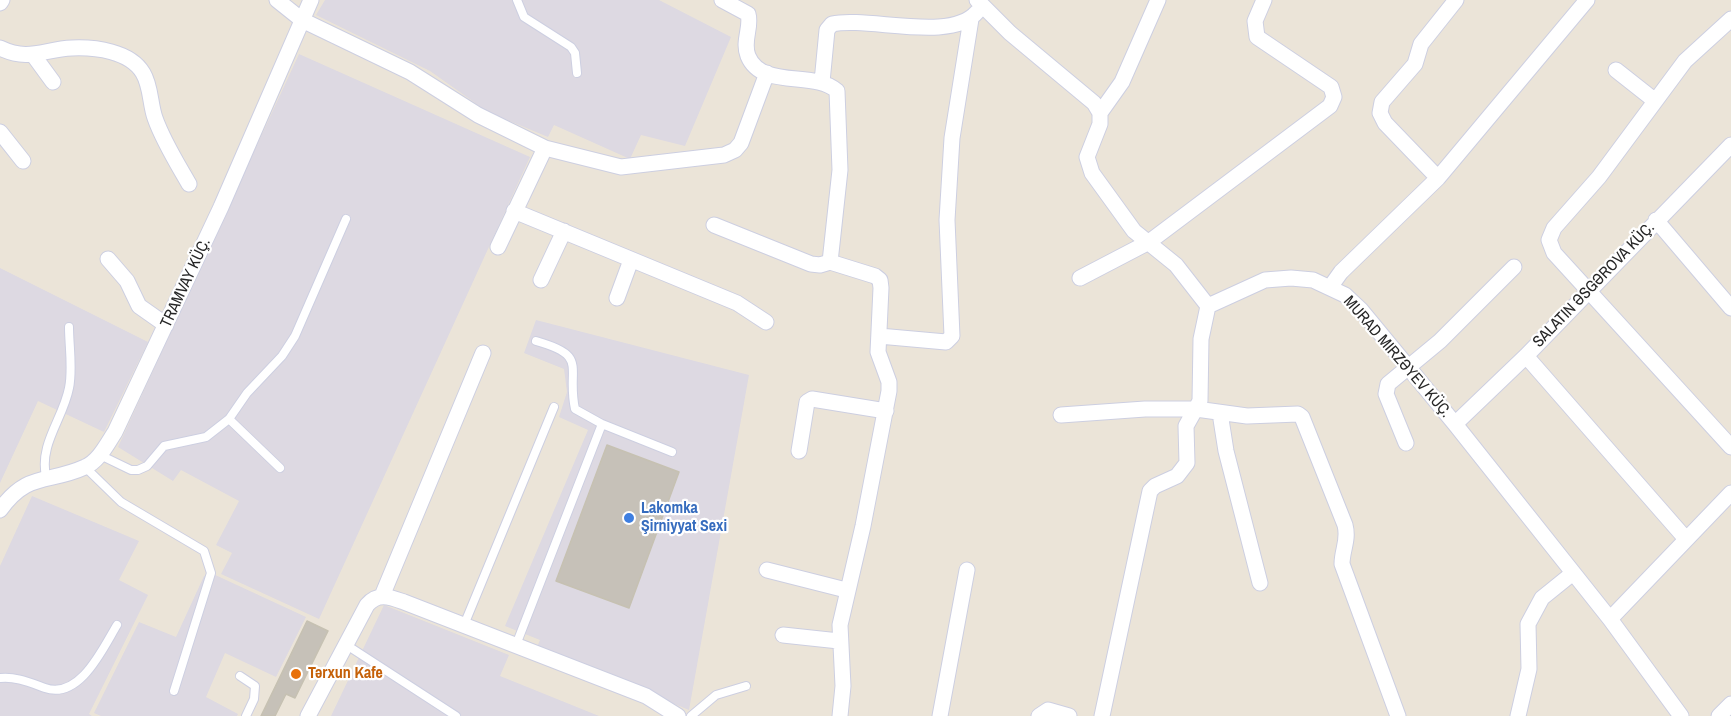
<!DOCTYPE html>
<meta charset="utf-8">
<style>
body{margin:0}
canvas{display:block;background:#ebe4d8}
</style>
<canvas width="1731" height="716"></canvas>
<script>
const context = document.querySelector('canvas').getContext('2d');
context.lineJoin = 'round';
function fill(path, color) { context.fillStyle = color; context.fill(path, 'evenodd'); }
function trace(path, color, width, dash) { context.strokeStyle = color; context.lineWidth = width; context.lineCap = dash ? 'butt' : 'round'; context.setLineDash(dash || []); context.stroke(path); }
function drawText(font, color, halo, rows, align = 'center') {
  context.font = font + ' "Archivo Narrow",sans-serif'; context.lineWidth = 4.5; context.setLineDash([]); context.textBaseline = 'middle'; context.strokeStyle = halo; context.fillStyle = color; for (const [text, x, y, turn = 0] of rows) {
    context.save(); context.translate(x, y); context.rotate((+turn || 0) * Math.PI / 180); context.textAlign = isNaN(turn) ? turn : align; if (halo) context.strokeText(text, 0, 0); context.fillText(text, 0, 0); context.restore();
  }
}
fill(new Path2D(`
 M325,0H659L731,37L685,146L641,135L630,159L554,125L548,137L488,112L430,71L316,15Z
 M299,54L530,157L319,619L221,574L232,553L216,545L239,501L181,470L173,481L118,447Z
 M0,268L148,342L104,432L38,401L0,483Z
 M536,320L749,375L689,710L537,647L540,640L505,626L588,430L559,417L567,392L564,369L524,353Z
 M32,496L139,541L119,580L148,595L89,714L92,716H0V566Z
 M211,573L306,617L276,677L225,653L206,697L238,714L237,716H101L94,713L139,622L176,637L204,576Z
 M384,605L509,655L500,676L599,716H331Z`), '#ddd9e2');
const building = new Path2D(`
 M607,445L679,472L629,608L556,581Z
 M307,621L328,631L295,698L286,694L275,716H261Z`);
fill(building, '#c6c1b8');
trace(building, '#c6c1b2', 1.5);
const service = new Path2D(`
 M517,0L524,17L571,47L575,53L577,73
 M536,341C590,356 566,367 575,409L602,424L672,452
 M229,419L280,468
 M100,455L131,470H138L147,466L164,446L206,437L229,419L247,393L282,356L295,336L346,219
 M85,467L121,502L204,551L211,573L174,691
 M46,476C39,444 63,419 69,388C73,369 69,346 69,327
 M464,625L554,407
 M345,644L456,716
 M516,645L602,424
 M240,676L255,686L254,699L246,716
 M0,678C15,676 31,683 45,688C80,700 103,648 117,625
 M691,716L716,695L746,686`);
const minor = new Path2D(`
 M277,0L302,20L410,72L478,115L545,148L621,167L724,155L735,150L741,143L767,73
 M722,0L748,14C752,27 742,41 748,56C762,90 815,70 837,91L840,170L830,262L875,276L880,280L881,288L878,352L889,382V391L863,526L840,625L843,686L840,716
 M977,0L1010,33L1094,103L1100,113V124L1087,157L1092,173L1134,231L1176,265L1208,306L1265,280L1291,278L1313,280L1345,295L1361,310L1455,424L1610,619L1681,716
 M0,3L2,0
 M1731,19L1685,61L1599,177L1554,228L1549,240L1554,253L1731,447
 M0,48C29,62 44,49 72,48C95,47 130,51 143,73C151,86 150,104 155,118C163,141 177,163 189,184
 M34,56L53,82
 M1616,70L1654,100
 M822,82L827,30L832,24C868,16 951,43 977,12
 M1100,113L1122,82L1158,0
 M0,132L23,161
 M1438,178L1385,123L1380,113L1382,102L1415,64L1421,44L1456,0
 M514,211L737,303L766,322
 M1656,220L1731,308
 M714,225L811,264L820,265L830,262
 M498,247L545,148
 M108,259L127,281L139,306L166,325
 M1080,278L1149,242L1330,106L1334,97L1331,87L1257,37L1255,21L1264,0
 M541,280L564,231
 M1331,286L1341,272L1438,178L1587,0
 M617,298L631,260
 M879,336L946,342L952,336L947,220L952,138L971,19
 M1526,356L1686,539
 M1220,413L1226,451L1260,583
 M1061,415L1145,409H1196L1247,416L1298,414L1302,417L1345,525C1349,540 1342,550 1342,564L1398,716
 M1455,424L1526,356L1731,145
 M1406,443L1386,394L1388,384L1440,341L1514,267
 M799,451L807,402L812,399L886,411
 M0,510C28,471 48,484 85,467C99,461 107,444 115,432L221,207L311,0
 M767,570L846,590
 M382,596L483,353
 M1610,619L1731,493
 M783,635L839,641
 M308,716L367,605C378,592 390,597 404,602L646,696L678,716
 M940,716L967,570
 M1039,716L1048,710L1069,716
 M1102,716L1150,491L1155,486L1177,476L1187,463L1186,426L1200,401L1201,339L1208,306
 M1518,716L1529,669L1528,624L1542,598L1573,573
 M1719,716L1731,704`);
trace(service, '#cdcfe1', 10);
trace(minor, '#cdcfe1', 17);
trace(service, '#fff', 8);
trace(minor, '#fff', 15);
for (const [x, y, r, color] of [
 [629,518,6,"#3f7fe0"],
 [296,674,6,"#e8710a"]
]) { const dot = new Path2D(); dot.arc(x, y, r, 0, 2 * Math.PI); context.fillStyle = color; context.fill(dot); trace(dot, '#fff', 2); }
drawText('16px', '#272727', '#fff', [
 ["TRAMVAY KÜÇ.",186,283,-65],
 ["SALATIN ƏSGƏROVA KÜÇ.",1594,285,-46],
 ["MURAD MIRZƏYEV KÜÇ.",1397,357,49]
]);
drawText('bold 16px', '#366cbe', '#fff', [
 ["Lakomka",641,509],
 ["Şirniyyat Sexi",641,527]
], 'left');
drawText('bold 16px', '#c56008', '#fff', [
 ["Tərxun Kafe",308,674]
], 'left');
</script>
